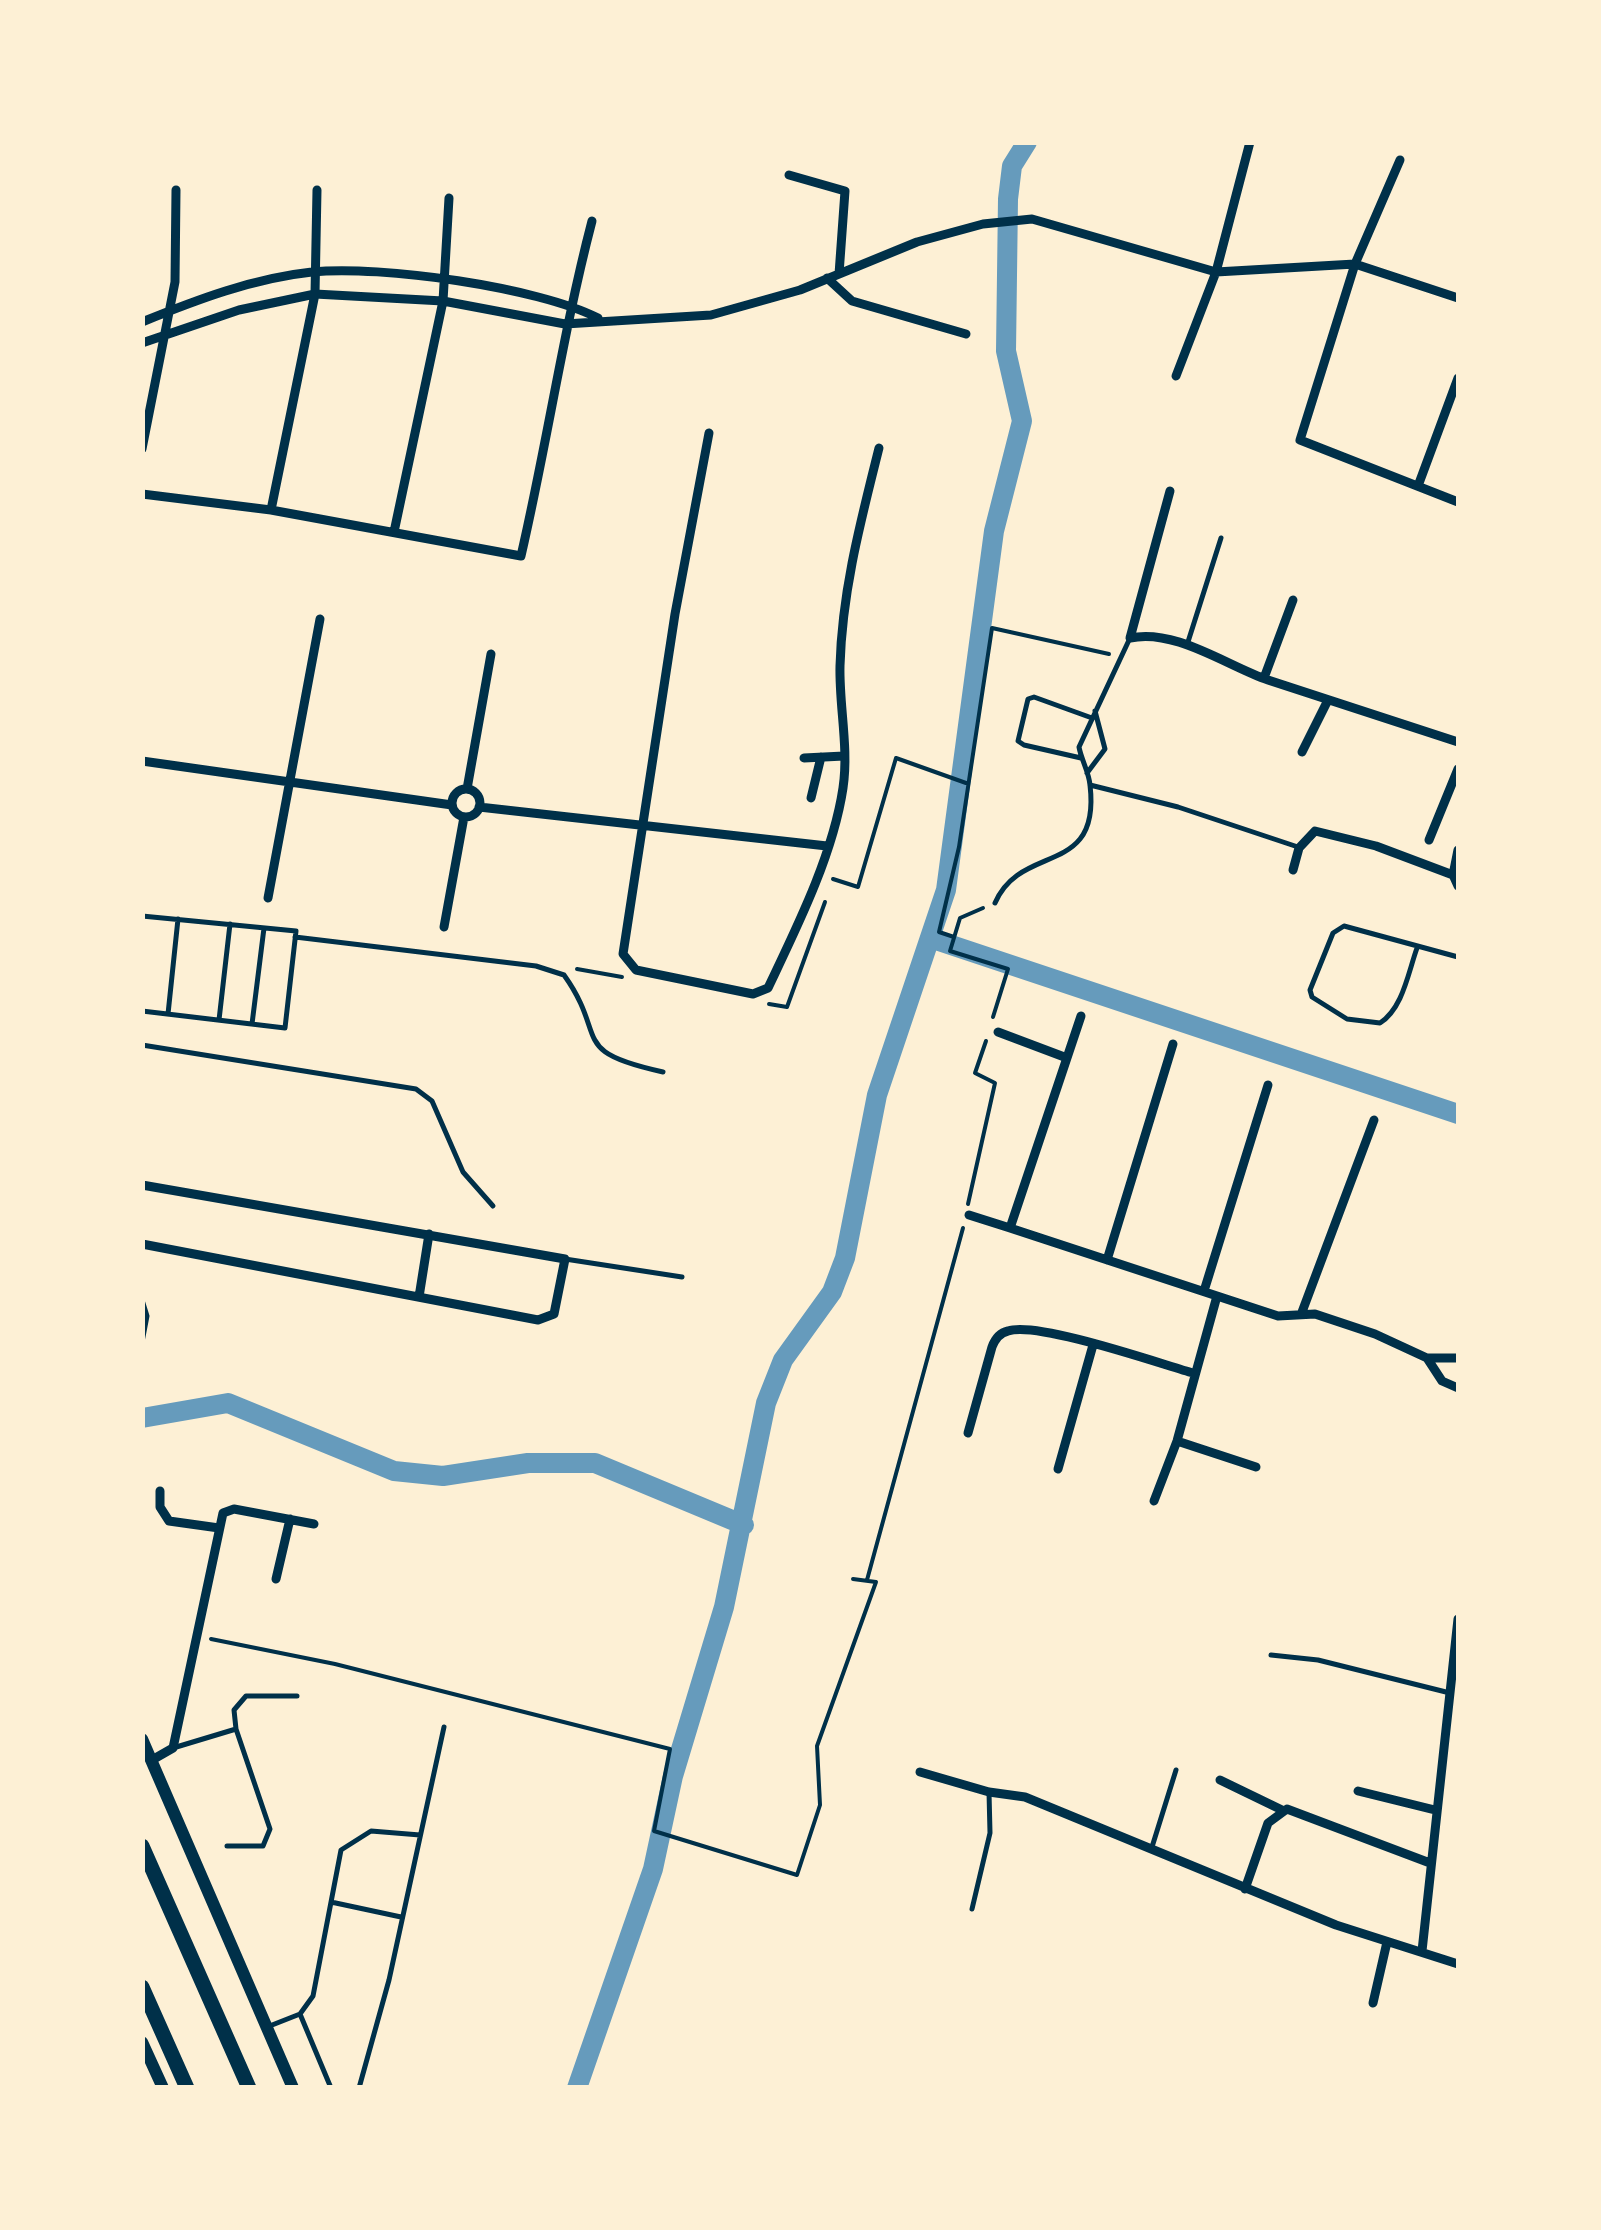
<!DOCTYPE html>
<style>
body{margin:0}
#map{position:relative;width:1601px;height:2230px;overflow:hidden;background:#fdf0d5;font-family:Helvetica,sans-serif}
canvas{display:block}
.frame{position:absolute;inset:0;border:145px solid #fdf0d5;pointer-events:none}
</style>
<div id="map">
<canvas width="1601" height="2230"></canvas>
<div class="frame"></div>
</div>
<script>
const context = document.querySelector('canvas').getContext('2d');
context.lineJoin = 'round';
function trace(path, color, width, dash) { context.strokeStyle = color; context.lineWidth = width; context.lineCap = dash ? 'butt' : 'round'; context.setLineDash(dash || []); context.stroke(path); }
trace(new Path2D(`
 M930,938L1458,1114
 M142,1418L228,1403L394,1471L443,1476L528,1463H595L744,1525
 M577,2088L653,1869L673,1776L724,1607L766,1403L783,1360L832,1292L845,1258L877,1095L946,890L994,531L1022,421L1006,351L1008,199L1012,166L1027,142`), '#669bbc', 20);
trace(new Path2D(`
 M833,879L858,887L896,758L966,783
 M983,908L960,918L950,951L1008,969L993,1017
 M954,937L939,932L959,847L992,628L1109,654
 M577,969L622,977
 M769,1004L787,1007L825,902
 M968,1204L995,1083L975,1073L986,1041
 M867,1580L963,1228
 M211,1639L335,1664L670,1749L654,1831L797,1875L820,1805L817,1746L876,1582L853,1579`), '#003049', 4);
trace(new Path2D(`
 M1187,645L1221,538
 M1081,758L1024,745L1018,741L1028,699L1034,697L1092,718
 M1087,773L1105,749L1095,711
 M1090,785L1178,807L1298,847
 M995,903C1021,842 1101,878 1090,785C1089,772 1081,759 1079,747L1130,638
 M142,916L296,931L285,1028L142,1011
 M295,937L536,966L564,975C609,1038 567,1051 663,1072
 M1417,948C1408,973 1403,1008 1380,1023L1347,1019L1312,997L1310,990L1333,933L1344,926L1458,957
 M168,1014L178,919
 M219,1020L230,924
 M252,1024L264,928
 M142,1045L416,1089L432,1101L463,1172L493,1206
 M565,1259L682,1277
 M142,1300L147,1316L142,1342
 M1271,1655L1318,1660L1450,1693
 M236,1729L234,1710L246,1696H297
 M173,1748L236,1729L270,1829L263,1846H227
 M1152,1847L1176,1770
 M331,1902L401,1917
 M972,1909L990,1833L989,1792
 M300,2014L331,2088
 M267,2027L300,2014L313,1996L341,1850L371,1831L420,1835
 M359,2088L389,1980L444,1727`), '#003049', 5);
trace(new Path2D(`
 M1400,160L1355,264L1300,440L1458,502
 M789,175L845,191L839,274
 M827,278L852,301L966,334
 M142,322C196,300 254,278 312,272C381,265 537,287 598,318
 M142,343L239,310L315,294L443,301L565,324L711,315L800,290L917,242L983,224L1032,219L1216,272L1355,264L1458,298
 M1176,376L1216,272L1250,142
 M709,433L675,614L623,954L636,970L753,994L768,988C797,927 833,855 843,788C849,748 839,706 840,666C842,591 861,520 879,448
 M142,449L175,282L176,190
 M1418,486L1458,378
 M1170,491L1130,638C1175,628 1227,666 1268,680C1331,701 1395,721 1458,742
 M142,494L271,510L521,556C547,444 563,332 592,221
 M271,510L315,294L317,190
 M394,532L443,301L449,198
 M1264,678L1293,600
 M1302,752L1328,700
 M804,758L844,756
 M142,761L452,805
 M467,789L491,654
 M452 803a14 14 0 1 1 28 0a14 14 0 1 1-28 0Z
 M811,798L821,757
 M479,807L827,846
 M1429,840L1458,769
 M1458,850L1453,875L1458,886
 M1293,870L1299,848L1315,831L1376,846L1453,875
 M268,898L320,619
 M444,927L464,817
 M1081,1016L1010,1228L1278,1316L1315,1314L1375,1334L1427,1358L1442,1381L1458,1388
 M998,1032L1067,1058
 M142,1185L565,1259L554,1314L538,1320L142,1244
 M969,1215L1010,1228
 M1107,1260L1173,1044
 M1204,1291L1268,1085
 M419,1297L429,1234
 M1302,1312L1374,1120
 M1427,1358H1458
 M968,1433L992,1347C995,1339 999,1333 1008,1331C1037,1321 1158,1363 1193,1373
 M1177,1441L1256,1467
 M1058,1469L1093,1345
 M160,1491V1507L169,1521L219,1528
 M1154,1501L1177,1441L1217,1296
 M276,1579L290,1519
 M152,1760L173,1748L223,1513L234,1509L314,1524
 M920,1772L989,1792L1025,1797L1336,1925L1458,1964
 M1220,1780L1282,1810
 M1358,1791L1435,1810
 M1245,1889L1268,1823L1287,1809L1430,1863
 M1422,1951L1458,1619
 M1373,2003L1387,1942`), '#003049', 9);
trace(new Path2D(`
 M142,1739L293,2088
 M142,2042L163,2088`), '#003049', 12);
trace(new Path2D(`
 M142,1846L249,2088
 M142,1987L187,2088`), '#003049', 15);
</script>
